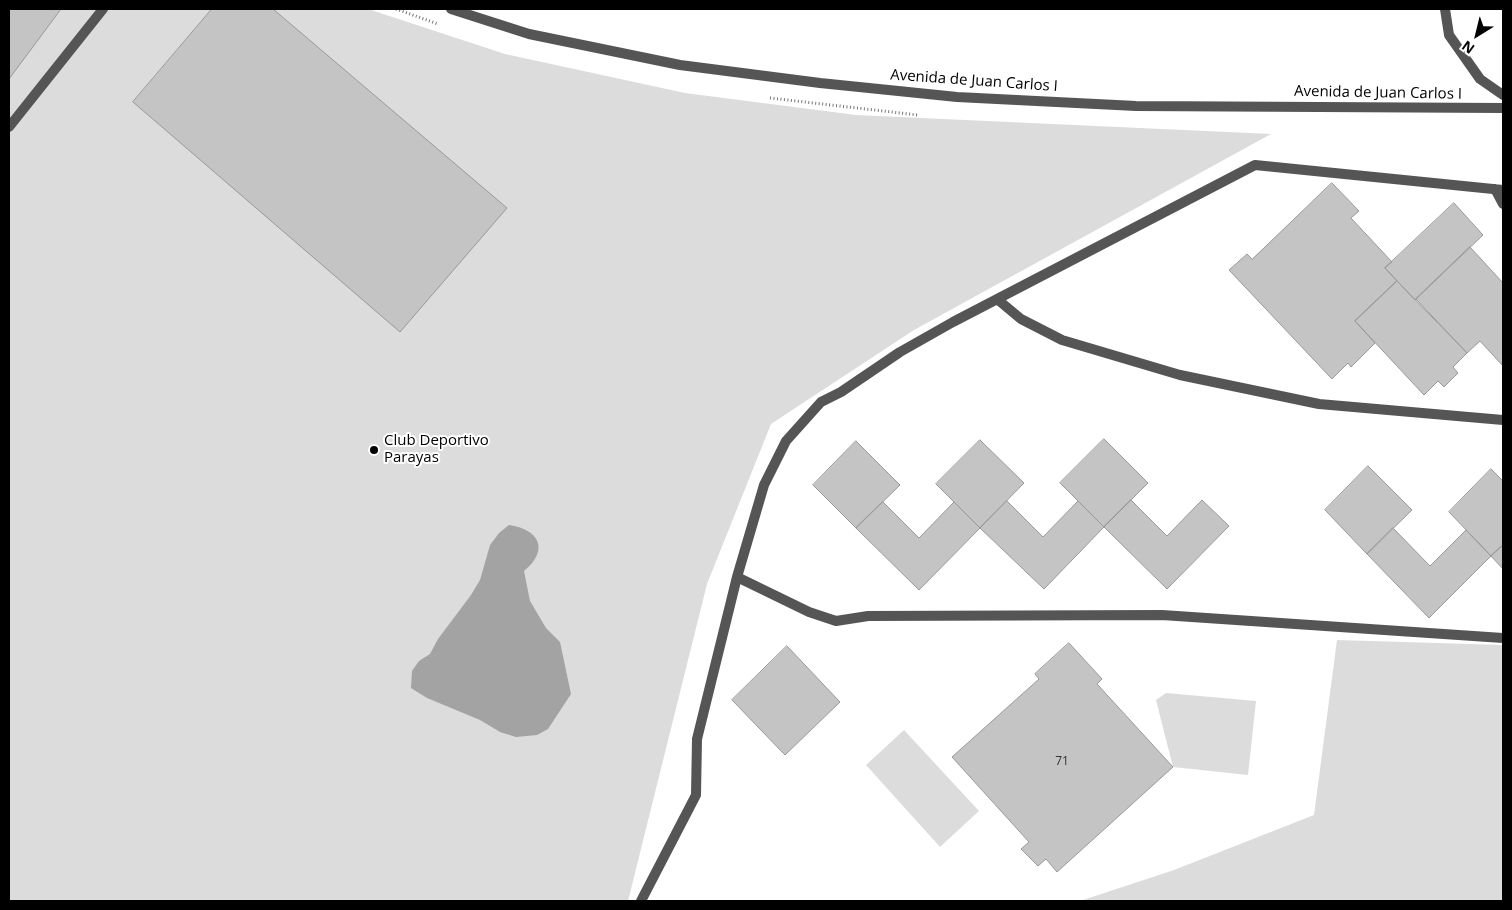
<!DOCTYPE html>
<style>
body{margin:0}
#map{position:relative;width:1512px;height:910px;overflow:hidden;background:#fff;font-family:"Open Sans",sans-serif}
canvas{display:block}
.frame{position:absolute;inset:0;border:10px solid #000;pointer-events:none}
.north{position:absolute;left:1452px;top:10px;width:50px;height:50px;-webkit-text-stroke:4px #fff;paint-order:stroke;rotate:216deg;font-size:14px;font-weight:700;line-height:20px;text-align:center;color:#000}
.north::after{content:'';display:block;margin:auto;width:18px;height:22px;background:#000;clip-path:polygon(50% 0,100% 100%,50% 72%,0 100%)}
</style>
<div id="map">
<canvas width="1512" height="910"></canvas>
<div class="frame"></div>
<div class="north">N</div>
</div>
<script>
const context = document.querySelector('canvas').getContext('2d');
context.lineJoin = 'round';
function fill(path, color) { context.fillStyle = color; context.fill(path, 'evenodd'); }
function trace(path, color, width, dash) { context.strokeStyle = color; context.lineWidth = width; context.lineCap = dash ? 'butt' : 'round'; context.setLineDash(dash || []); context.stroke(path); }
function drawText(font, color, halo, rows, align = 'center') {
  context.font = font + ' "Open Sans",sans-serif'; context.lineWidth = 4; context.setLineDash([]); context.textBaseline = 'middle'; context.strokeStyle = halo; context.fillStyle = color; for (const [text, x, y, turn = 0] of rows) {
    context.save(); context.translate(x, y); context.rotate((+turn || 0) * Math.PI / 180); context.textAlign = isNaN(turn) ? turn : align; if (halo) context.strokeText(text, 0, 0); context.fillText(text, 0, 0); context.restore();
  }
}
fill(new Path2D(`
 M9,9H368L505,54L685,93L856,115L1271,134L914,330L771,424L707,584L628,901H9Z
 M1337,640L1503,645V901H1080L1174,870L1314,815Z
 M1166,693L1256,701L1248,775L1173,767L1156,700Z
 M904,730L979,811L940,847L866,765Z`), '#dcdcdc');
fill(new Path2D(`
 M509,525C539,529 550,550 524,571L530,601L546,628L560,642L571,694L548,729L537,735L516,737L500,732L480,720L427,698L411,688L412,671L419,661L430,654L438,639L471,595L480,580L490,545L499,533Z`), '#a3a3a3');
const building = new Path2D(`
 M9,9H61L9,79Z
 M212,9H273L507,208L400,332L133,102Z
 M1332,183L1359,211L1351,218L1392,262L1385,268L1397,281L1355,321L1375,343L1351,367L1348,363L1332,379L1229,270L1247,254L1252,259Z
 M1454,203L1483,235L1415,300L1385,268Z
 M1470,247L1503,283V366L1480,341L1467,353L1416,299Z
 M1397,281L1467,353L1453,367L1458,373L1444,387L1438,381L1424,395L1355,321Z
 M1104,439L1148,483L1104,527L1060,483Z
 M980,440L1024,483L980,528L936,484Z
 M856,441L900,485L856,528L813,485Z
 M1368,466L1412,510L1367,554L1325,510Z
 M1491,469L1503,481V545L1491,556L1449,512Z
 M1131,500L1167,536L1202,500L1229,526L1167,589L1104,527Z
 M1007,501L1043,537L1078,501L1104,527L1044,589L980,528Z
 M883,502L919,538L954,502L980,528L919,590L856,528Z
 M1393,528L1430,566L1466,530L1491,556L1429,618L1367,554Z
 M1503,545V569L1491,556Z
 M1069,643L1102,679L1097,684L1173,767L1057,872L1046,859L1038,866L1021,849L1029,842L952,757L1039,679L1035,674Z
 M787,646L840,702L785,755L732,700Z`);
fill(building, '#c4c4c4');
trace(building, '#999', 1);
trace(new Path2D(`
 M396,9L438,24
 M770,98L918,115`), '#777', 3, [1, 2.5]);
trace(new Path2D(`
 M1445,9L1449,35L1480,79L1503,95
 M9,127L103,9`), '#555', 10);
trace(new Path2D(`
 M451,9L529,34L680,65L820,83L957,97L1136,106L1503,108
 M1495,189L1503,204
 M997,299L1021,319L1062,340L1180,375L1319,404L1503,420
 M737,577L809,612L836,621L868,616L1162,615L1503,638
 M641,901L696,795L697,739L737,577L764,485L786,441L821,402L841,392L900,352L953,322L1255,165L1503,190`), '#555', 10);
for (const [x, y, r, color] of [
 [374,450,5,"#000"]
]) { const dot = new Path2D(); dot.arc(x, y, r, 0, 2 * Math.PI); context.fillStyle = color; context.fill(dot); trace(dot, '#fff', 2); }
drawText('12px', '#313131', null, [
 ["71",1062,762]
]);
drawText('15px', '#000', '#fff', [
 ["Avenida de Juan Carlos I",974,81,4],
 ["Avenida de Juan Carlos I",1378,93,1]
]);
drawText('15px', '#000', '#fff', [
 ["Club Deportivo",384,441],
 ["Parayas",384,458]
], 'left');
</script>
